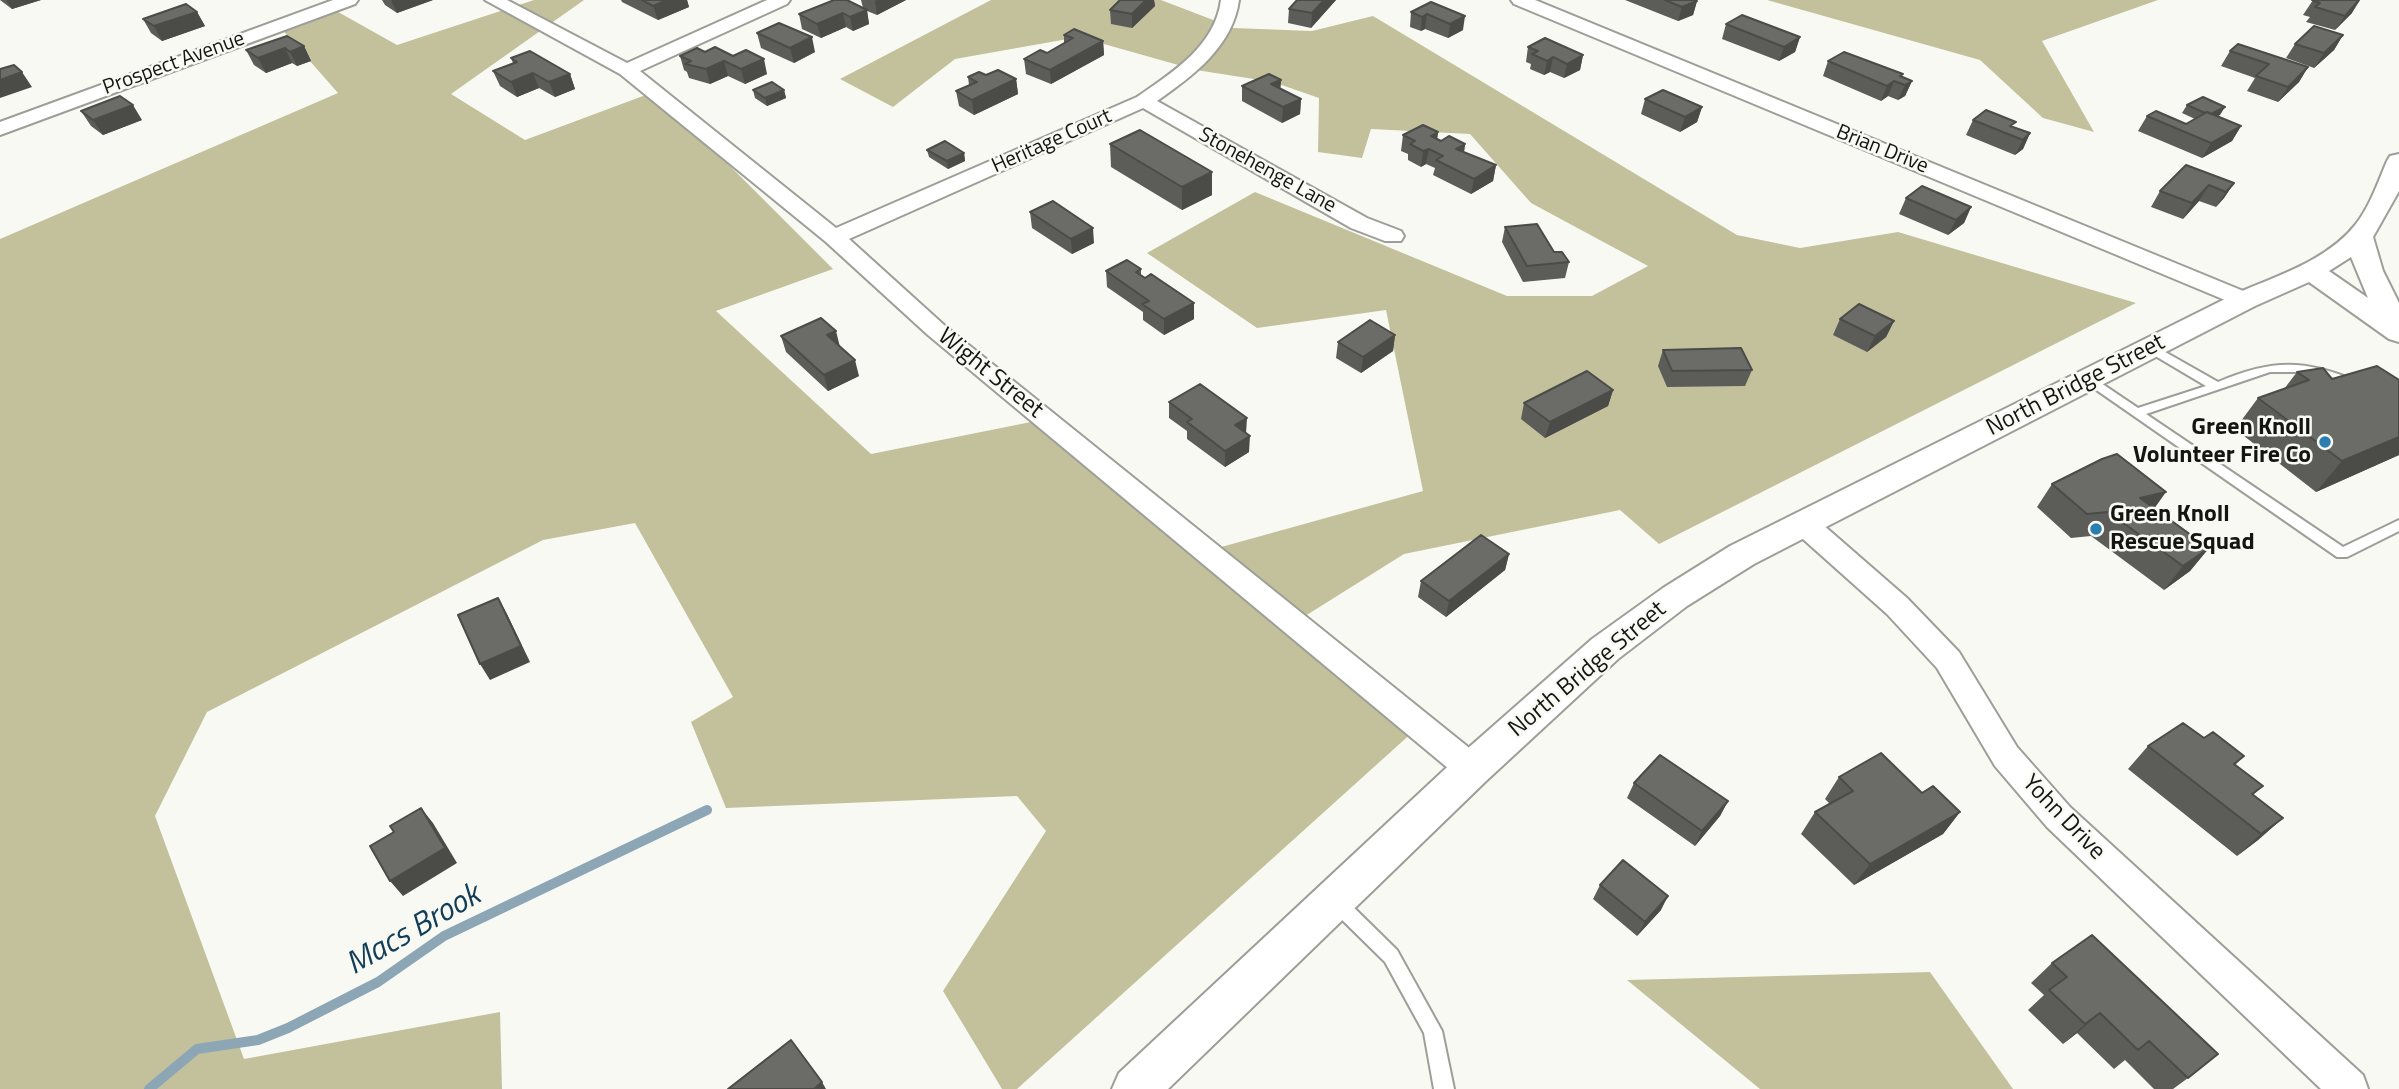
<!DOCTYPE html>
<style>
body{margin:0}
canvas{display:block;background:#f9f9f4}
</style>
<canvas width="2399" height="1089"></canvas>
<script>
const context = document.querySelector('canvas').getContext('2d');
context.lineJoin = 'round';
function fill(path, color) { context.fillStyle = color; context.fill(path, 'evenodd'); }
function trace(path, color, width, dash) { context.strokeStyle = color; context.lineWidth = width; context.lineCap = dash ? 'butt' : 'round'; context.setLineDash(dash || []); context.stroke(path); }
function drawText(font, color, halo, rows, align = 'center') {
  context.font = font + ' "Titillium Web",sans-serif'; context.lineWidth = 5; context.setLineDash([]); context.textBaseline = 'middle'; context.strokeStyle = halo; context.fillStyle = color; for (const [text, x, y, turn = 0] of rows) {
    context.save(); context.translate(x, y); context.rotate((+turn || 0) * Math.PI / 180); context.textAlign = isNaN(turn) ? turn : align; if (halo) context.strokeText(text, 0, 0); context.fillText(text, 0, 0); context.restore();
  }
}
fill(new Path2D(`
 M534,0H584L451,94L525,140L651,93L667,103L833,269L716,311L871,454L1041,420L1196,554L1423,491L1386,310L1257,328L1147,253L1255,192L1507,296H1592L1648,266L1531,203L1470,134L1371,129L1362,158L1318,152L1319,98L1273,82L1196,70L1079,37L955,59L893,107L840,79L991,0H1161L1234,28L1312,31L1373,16L1737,235L1800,248L1898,232L2136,303L1659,544L1620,510L1404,554L1286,628L1415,730L1017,1089H1002L943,991L1046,831L1017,796L726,808L691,722L733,697L635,523L543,540L207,712L155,816L244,1059L500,1012L502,1089H0V239L338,93L279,26L331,8L397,45Z
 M1767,0H2158L2042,41L2094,132L2043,118L1980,60Z
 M1930,972L2013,1089H1760L1627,980Z`), '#c3c19c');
trace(new Path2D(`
 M149,1089L197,1049L258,1040L288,1028L378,982L444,936L707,810`), '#8ca6b6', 10);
const service = new Path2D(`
 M2151,344L2218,382C2272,359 2305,359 2359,382L2361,385L2355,389L2316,374L2301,372H2270L2146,414L2343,547L2399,520V531L2347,557H2337L2082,380L2084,377H2092L2138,408L2206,386L2147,351L2145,348L2147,345Z
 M1337,895L1343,897L1397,950L1442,1031L1454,1089H1434L1424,1033L1385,962L1331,909L1328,903L1331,897Z`);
const minor = new Path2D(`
 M333,0H358L355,4L0,135V122Z
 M485,0H507L627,63L767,0H790L787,4L640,71L836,228L1137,97C1173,72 1215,46 1221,0H1239C1233,46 1193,76 1157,101L1367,218L1401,231L1404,236L1401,241H1385L1351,228L1143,108L849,239L944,325L1483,759L1488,769L1483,779L1472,783L1461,779L928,335L826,242L620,74Z
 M1511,0H1535L2253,295L2257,300L2253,305H2237L1514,4Z
 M1804,514L1814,517L1907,598L1959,652L2017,747L2070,807L2363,1075L2368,1089H2321L2047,827L1995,766L1937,668L1887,614L1794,531L1790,524L1794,517Z`);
const tertiary = new Path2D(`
 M2399,154V191L2373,237L2383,271L2399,303V342L2389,339L2309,282L2255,306L1754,564L1687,606L1618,659L1486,781L1168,1089H1112L1119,1073L1458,757L1592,639L1663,588L1730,546L2235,294C2276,276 2327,261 2356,224C2370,206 2378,182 2387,161L2390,156ZM2351,257L2368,298L2329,271Z`);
trace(service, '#9e9e99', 4);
trace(minor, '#9e9e99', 4);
trace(tertiary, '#9e9e99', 4);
fill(service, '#fff');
fill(minor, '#fff');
fill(tertiary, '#fff');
fill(new Path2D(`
 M0,0H41L12,9Z
 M382,0H433L397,13L385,5Z
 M621,0H687L689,7L658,20L622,2Z
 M861,0H906L877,15L867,11L869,24L853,31L846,27L821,38L802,29L799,14L863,8Z
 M1120,0H1154L1155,6L1132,28L1111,24L1110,10Z
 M1297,0H1336L1311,28L1288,23L1289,9Z
 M1625,0H1696L1697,1L1693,15L1678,21Z
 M2313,0L2352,13L2335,30L2306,22L2310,17L2303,15Z
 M1431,2L1463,30L1448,38L1425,29L1421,31L1410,27L1411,12Z
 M197,12L205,26L162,41L151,33L143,19Z
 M1726,24L1800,37L1795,52L1779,61L1722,39Z
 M757,33L815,52L794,63L761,48Z
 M1064,35L1103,41L1104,55L1051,84L1026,74L1024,59L1047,53L1064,43Z
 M2343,35L2334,50L2314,68L2286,58L2295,44Z
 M304,46L311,61L297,66L292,63L266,73L254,65L246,50Z
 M1528,47L1583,55L1580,70L1564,78L1550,72L1544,75L1530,69L1531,64L1526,62Z
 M2230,51L2308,67L2299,82L2278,102L2247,91L2255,78L2221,66Z
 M705,52L767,74L745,84L728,76L710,84L689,78L687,72L684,70L680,56Z
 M511,58L570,74L575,89L555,97L539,88L517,97L500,86L493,71L513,63Z
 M1828,61L1902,77L1912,81L1905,96L1898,100L1888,96L1881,101L1823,76Z
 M986,75L1016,79L1018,94L974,115L959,106L956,91L969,85L968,77Z
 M1281,80L1280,88L1301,99L1300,114L1282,123L1242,101V86Z
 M753,90H784L786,98L767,106L755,98Z
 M1645,99L1702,107L1697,122L1680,132L1641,114Z
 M2187,105L2220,115L2217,116L2241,126L2232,141L2202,158L2138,131L2147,116L2186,124L2195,119L2182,113Z
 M81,111L142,120L103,135L91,126Z
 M1973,120L2013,127L2030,133L2023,149L2015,155L1966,135Z
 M1438,132L1437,139L1441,141L1465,144L1464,152L1496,165L1493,181L1471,194L1433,175L1435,168L1426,164L1421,167L1408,160V154L1401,151L1403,135Z
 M1110,144L1212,195L1182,210L1111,167Z
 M927,150L964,153L965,161L948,169L929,157Z
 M2234,183L2224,198L2216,207L2199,201L2183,219L2151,207L2160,191Z
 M1906,198L1971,207L1964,223L1948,235L1899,214Z
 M1030,212L1094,243L1072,254L1032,228Z
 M1505,227L1554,252L1569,262L1565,278L1523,282L1502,242Z
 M1141,269V275L1194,319L1164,335L1143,320V312L1107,287L1106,271Z
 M1840,319L1894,321L1886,337L1867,352L1833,335Z
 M1395,335L1393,351L1361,373L1336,358L1338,342Z
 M781,336L840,347L859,376L828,391L786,352Z
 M1663,350L1752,370L1745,386L1667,387L1658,366Z
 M2297,372L2332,379L2399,380V455L2316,492L2235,429L2258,398L2284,389Z
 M1613,390L1608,406L1545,438L1521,419L1524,403Z
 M1169,402L1249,452L1225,467L1187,439V431L1169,418Z
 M2052,484L2154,508L2209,548L2190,571L2164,590L2091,536L2071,538L2037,507Z
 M1509,554L1505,570L1446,617L1418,597L1421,581Z
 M2204,738L2244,756L2235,765L2263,786L2253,795L2283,818L2258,840L2237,856L2128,769L2148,746Z
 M1839,777L1922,793L1960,812L1943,834L1854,885L1801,834L1815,812L1830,804L1825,799Z
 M1634,783L1728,801L1720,816L1695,846L1627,798Z
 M1600,885L1661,910L1637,936L1593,899Z
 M2092,935L2188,1078L2173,1089H2154L2125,1060L2114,1069L2077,1033L2063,1044L2028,1010L2044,995L2031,983L2052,963Z`), '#5c5c59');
fill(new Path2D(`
 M6,0H41L12,9Z
 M391,0H433L397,13Z
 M667,0H687L689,7L658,20L653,6Z
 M877,0H906L877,15L875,1Z
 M1146,0H1154L1155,6L1132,28V14Z
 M1324,0H1336L1311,28L1312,13Z
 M2360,0L2352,13L2335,30L2345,16Z
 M1697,1L1693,15L1678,21L1682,7Z
 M867,10L869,24L853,31L850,17Z
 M197,12L205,26L162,41L154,26Z
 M843,13L846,27L821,38L817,24Z
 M1427,14L1425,29L1421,31L1422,17Z
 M1465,16L1463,30L1448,38L1450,24Z
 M2343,35L2334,50L2314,68L2324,53Z
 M812,37L815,52L794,63L790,48Z
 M1800,37L1795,52L1779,61L1784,47Z
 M1103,41L1104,55L1051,84L1050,70Z
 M304,46L311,61L297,66L290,52Z
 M285,48L292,63L266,73L258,58Z
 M1583,55L1580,70L1564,78L1567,64Z
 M1553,57L1550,72L1544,75L1547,61Z
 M764,59L767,74L745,84L741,69Z
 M724,61L728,76L710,84L706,69Z
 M2308,67L2299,82L2278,102L2288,87Z
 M22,72L32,87L0,98V80Z
 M533,73L539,88L517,97L511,82Z
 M570,74L575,89L555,97L549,82Z
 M1016,79L1018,94L974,115L972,100Z
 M1281,80L1280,94L1271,84Z
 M1894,81L1888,96L1881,101L1887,86Z
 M1912,81L1905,96L1898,100L1905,85Z
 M784,90L786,98L767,106L765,98Z
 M1301,99L1300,114L1282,123L1283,107Z
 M133,105L142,120L103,135L93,120Z
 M1702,107L1697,122L1680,132L1685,117Z
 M2225,107L2220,115L2204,122L2208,115Z
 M2241,126L2232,141L2202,158L2211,143Z
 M1438,132L1436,147L1431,136Z
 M2030,133L2023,149L2015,155L2023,140Z
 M1465,144L1463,159L1456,149Z
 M1429,149L1426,164L1421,167L1423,151Z
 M964,153L965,161L948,169L947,161Z
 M1496,165L1493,181L1471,194L1474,179Z
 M1212,172V195L1182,210V187Z
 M2234,183L2224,198L2216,207L2226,192Z
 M2209,185L2199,201L2183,219L2192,203Z
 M1971,207L1964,223L1948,235L1956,220Z
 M1093,228L1094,243L1072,254L1071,239Z
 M1194,303V319L1164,335V319Z
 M1894,321L1886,337L1867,352L1875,336Z
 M836,331L840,347L827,335Z
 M1395,335L1393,351L1361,373L1363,357Z
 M855,360L859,376L828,391L824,375Z
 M1613,390L1608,406L1545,438L1550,422Z
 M1247,418L1246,434L1235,425Z
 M1250,436L1249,452L1225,467V451Z
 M2399,437V455L2316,492L2342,461Z
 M2166,492L2149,516L2140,498Z
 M2209,548L2190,571L2164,590L2183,566Z
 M1509,554L1505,570L1446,617L1449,601Z
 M498,598L507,614L530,662L490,680L480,664Z
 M1728,801L1720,816L1695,846L1702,831Z
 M421,808L433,823L457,863L403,896L390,881Z
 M1960,812L1943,834L1854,885L1870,864Z
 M2283,818L2258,840L2237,856L2261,834Z
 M1668,896L1661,910L1637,936L1645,922Z
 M2100,1013L2077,1033L2063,1044L2085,1024Z
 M822,1082L826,1089H814Z`), '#4b4b48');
const building = new Path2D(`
 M642,0H667L653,6Z
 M834,0H847L867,10L850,17L843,13L817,24L799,14Z
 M1120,0H1146L1132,14L1110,10Z
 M1297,0H1324L1312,13L1289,9Z
 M1665,0H1696L1697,1L1682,7Z
 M2312,0H2359L2345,16L2315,7L2320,3Z
 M1431,2L1465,16L1450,24L1427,14L1422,17L1411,12Z
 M186,4L197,12L154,26L143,19Z
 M1742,15L1800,37L1784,47L1726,24Z
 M779,23L812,37L790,48L757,33Z
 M2314,26L2343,35L2324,53L2295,44Z
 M1074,29L1103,41L1050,70L1024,59L1040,50L1047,53L1073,38L1064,35Z
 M287,36L304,46L290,52L285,48L258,58L246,50Z
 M1545,38L1583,55L1567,64L1553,57L1547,61L1532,54L1538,51L1528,47Z
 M2238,44L2308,67L2288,87L2256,76L2269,64L2230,51Z
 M715,47L733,56L746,50L764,59L741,69L724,61L706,69L685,64L691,61L680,56L697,48L705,52Z
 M530,51L570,74L549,82L533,73L511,82L493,71L517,62L511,58Z
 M1844,52L1903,74L1900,76L1912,81L1905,85L1894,81L1887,86L1828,61Z
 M14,65L22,72L0,80V69Z
 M998,70L1016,79L972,100L956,91L977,82L968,77L979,72L986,75Z
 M1269,74L1281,80L1271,84L1301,99L1283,107L1242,86Z
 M772,82L784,90L765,98L753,90Z
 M1663,90L1702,107L1685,117L1645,99Z
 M120,96L133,105L93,120L81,111Z
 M2203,97L2225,107L2211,114L2207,112L2205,113L2187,105Z
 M1986,110L2016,122L2010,126L2030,133L2023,140L1973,120Z
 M2156,111L2186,124L2207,112L2241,126L2211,143L2147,116Z
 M1423,125L1438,132L1431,136L1441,141L1449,136L1465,144L1456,149L1496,165L1474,179L1436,160L1443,156L1429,149L1423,151L1410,144L1415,141L1403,135Z
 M1140,130L1212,172L1182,187L1110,144Z
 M945,141L964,153L947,161L927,150Z
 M2186,165L2234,183L2226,192L2209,185L2192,203L2160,191Z
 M1922,186L1971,207L1956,220L1906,198Z
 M1053,201L1093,228L1071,239L1030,212Z
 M1537,224L1554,252H1562L1569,262L1527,266L1505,227Z
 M1127,260L1141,269L1136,272L1145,278L1151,274L1194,303L1164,319L1142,304L1149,301L1106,271Z
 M1859,304L1894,321L1875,336L1840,319Z
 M821,318L836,331L827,335L855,360L824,375L781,336Z
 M1370,320L1395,335L1363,357L1338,342Z
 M1741,348L1752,370L1672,371L1663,350Z
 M2377,366L2399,380V437L2342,461L2258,398L2309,380L2297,372L2323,368L2332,379Z
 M1587,371L1613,390L1550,422L1524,403Z
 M1200,384L1247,418L1235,425L1250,436L1225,451L1187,422L1192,419L1169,402Z
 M2117,454L2166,492L2140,498L2209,548L2183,566L2108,512L2087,514L2052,484L2102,459Z
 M1481,535L1509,554L1449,601L1421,581Z
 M498,598L521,646L480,664L458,615Z
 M2183,723L2204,738L2213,732L2244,756L2234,764L2263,786L2252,794L2283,818L2261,834L2148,746Z
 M1881,753L1922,793L1933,786L1960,812L1870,864L1815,812L1853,791L1839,777Z
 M1660,755L1728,801L1702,831L1634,783Z
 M421,808L445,848L390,881L370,846L394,832L390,826Z
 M1623,860L1668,896L1645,922L1600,885Z
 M2092,935L2218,1054L2188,1078L2149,1041L2138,1050L2100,1013L2085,1024L2049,990L2067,977L2052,963Z
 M791,1040L822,1082L814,1089H728Z`);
fill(building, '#6b6b67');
trace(building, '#4b4b48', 2);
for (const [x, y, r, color] of [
 [2325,442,7,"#2b7eaf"],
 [2096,529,7,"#2b7eaf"]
]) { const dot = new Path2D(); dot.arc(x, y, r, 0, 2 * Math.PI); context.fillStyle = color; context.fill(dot); trace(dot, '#f9f9f4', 2.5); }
drawText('21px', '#141412', '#f9f9f4', [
 ["Prospect Avenue",174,64,-20],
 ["Heritage Court",1052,142,-24],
 ["Brian Drive",1882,150,22],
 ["Stonehenge Lane",1267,171,29]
]);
drawText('24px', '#141412', '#f9f9f4', [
 ["Wight Street",990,374,39],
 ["North Bridge Street",2076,386,-27],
 ["North Bridge Street",1588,670,-40],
 ["Yohn Drive",2063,818,46]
]);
drawText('bold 24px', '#141412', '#f9f9f4', [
 ["Green Knoll",2311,428],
 ["Volunteer Fire Co",2311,456],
 ["Green Knoll",2110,515,"left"],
 ["Rescue Squad",2110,543,"left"]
], 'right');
drawText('italic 32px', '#113d56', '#f9f9f4', [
 ["Macs Brook",414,931,-30]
]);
</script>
